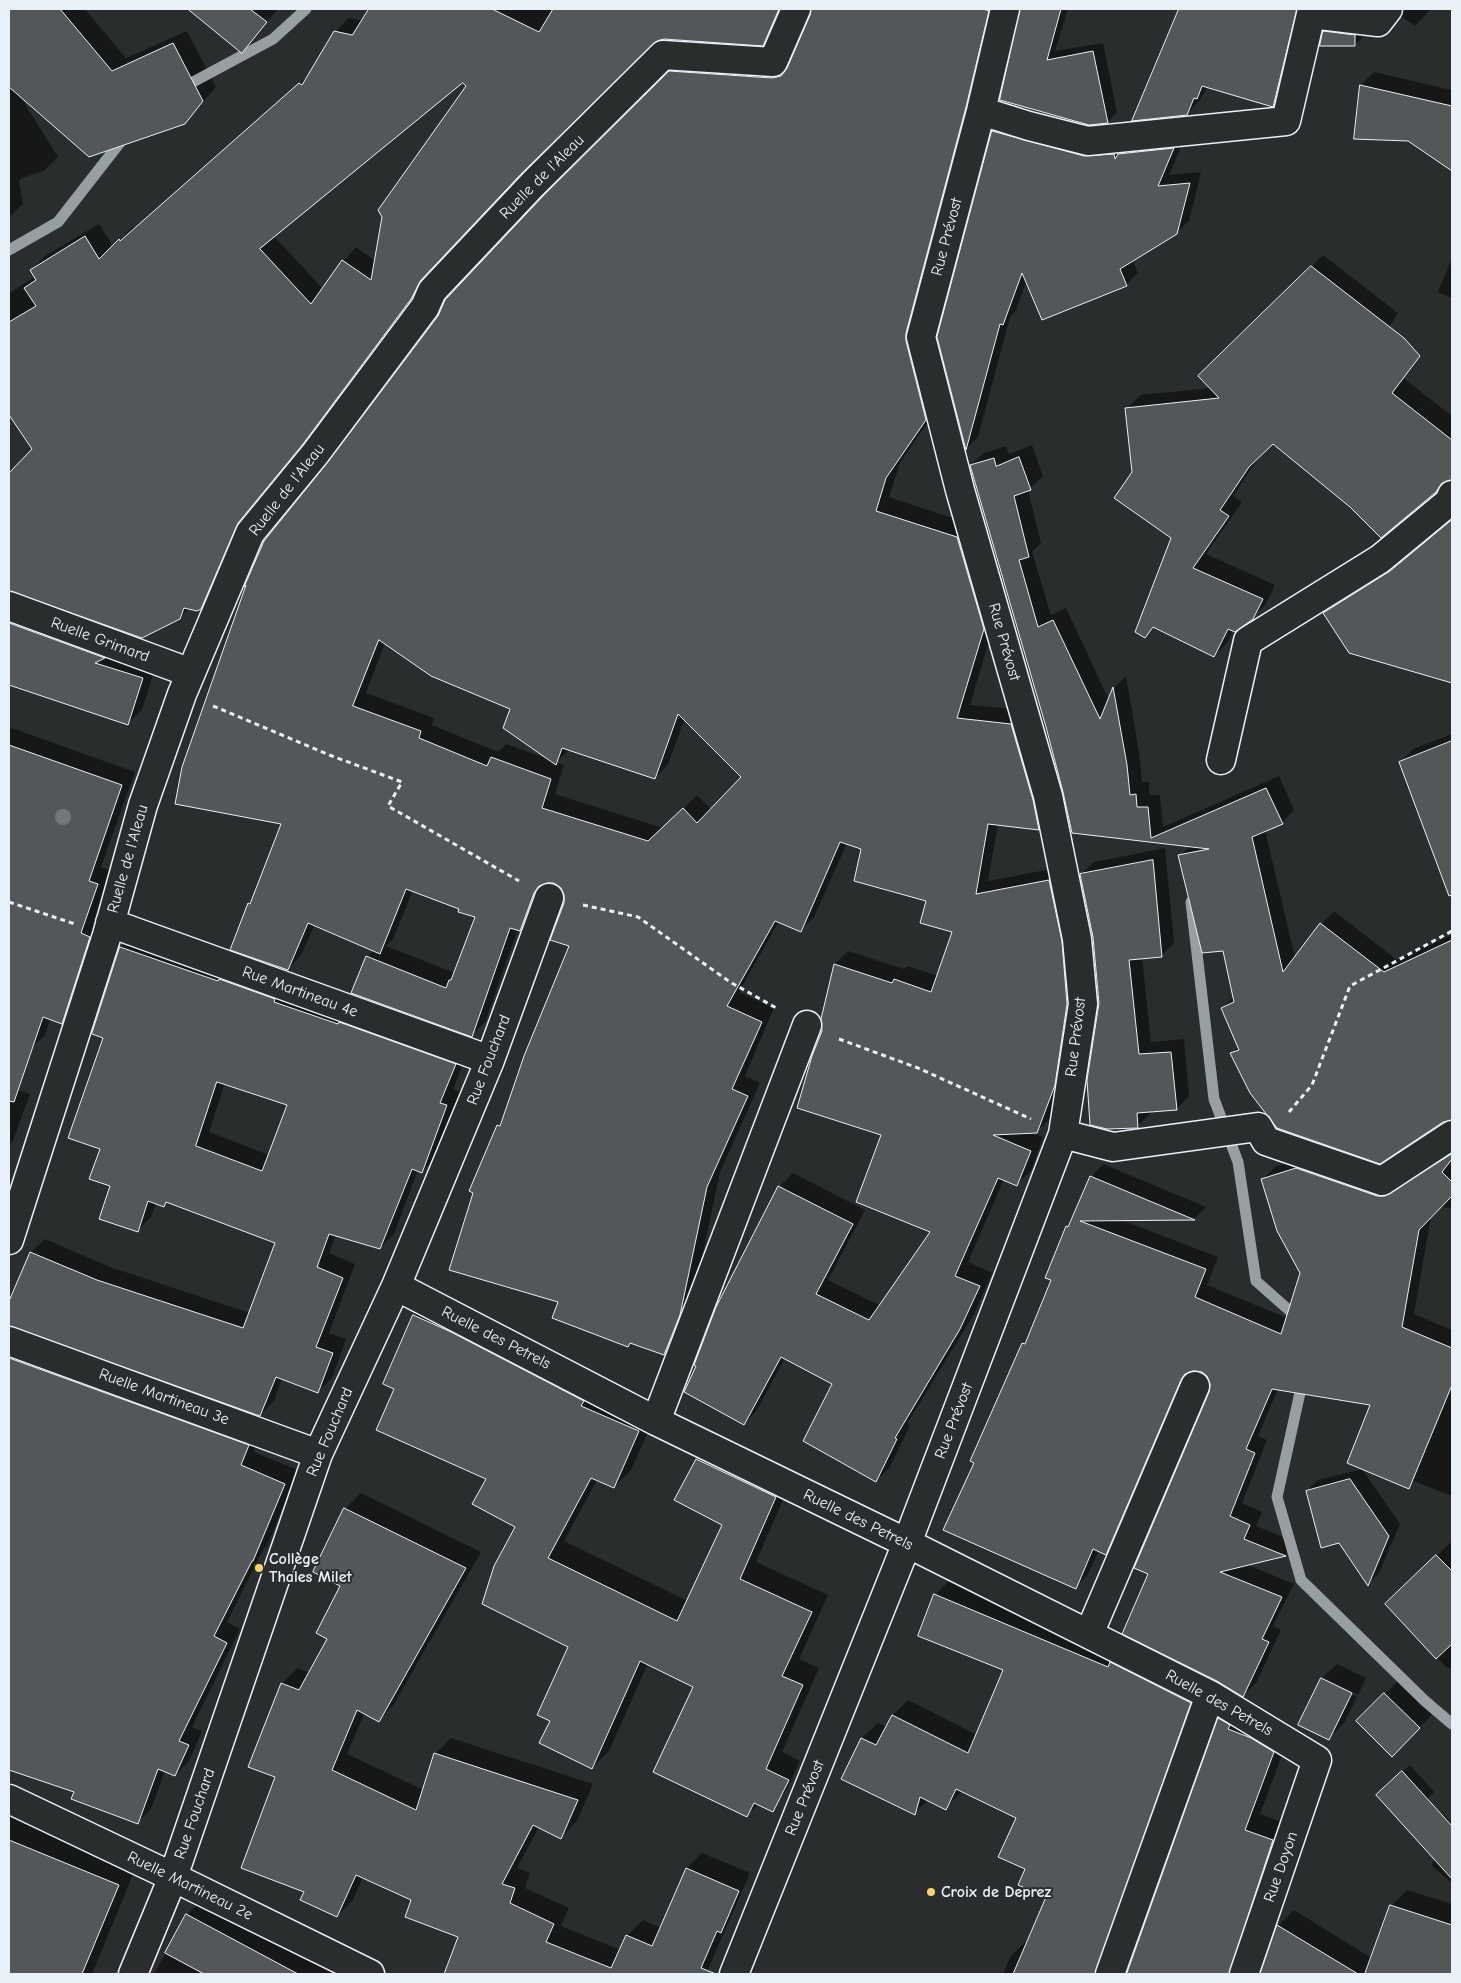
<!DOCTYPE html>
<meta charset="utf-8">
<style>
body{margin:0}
#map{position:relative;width:1461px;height:1983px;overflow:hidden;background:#2a2d2e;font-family:"Comic Neue",sans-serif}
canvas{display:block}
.frame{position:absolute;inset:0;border:10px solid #e8f1f8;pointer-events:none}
</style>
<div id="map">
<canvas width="1461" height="1983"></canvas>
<div class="frame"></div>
</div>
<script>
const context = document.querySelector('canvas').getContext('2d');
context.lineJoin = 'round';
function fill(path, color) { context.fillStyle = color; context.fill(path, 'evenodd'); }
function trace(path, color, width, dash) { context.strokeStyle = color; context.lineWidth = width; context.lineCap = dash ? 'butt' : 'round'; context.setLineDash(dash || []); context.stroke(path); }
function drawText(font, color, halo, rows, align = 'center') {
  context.font = font + ' "Comic Neue",sans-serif'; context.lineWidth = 4; context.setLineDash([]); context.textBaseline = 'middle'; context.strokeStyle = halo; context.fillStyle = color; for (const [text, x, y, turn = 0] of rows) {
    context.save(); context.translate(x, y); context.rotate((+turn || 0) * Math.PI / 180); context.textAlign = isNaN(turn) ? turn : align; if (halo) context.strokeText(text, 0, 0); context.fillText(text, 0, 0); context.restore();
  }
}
fill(new Path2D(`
 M9,9H85L126,58L187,31L216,87L184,123L20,96L58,157L44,171L22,178L19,181L23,204L9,217Z
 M190,9H278L242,51Z
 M371,9H786L776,31L763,44L664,38L652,43L533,160L434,265L425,284L316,429L251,508L214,594L200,608H190L179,618L9,590V475L34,450L9,413V293L35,277L31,270L45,256L99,224L113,246L133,227L135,228L309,75L335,32L349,18L363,21ZM463,82L468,86L375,261L356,247L343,261L323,289L274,236Z
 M812,9H999L919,318L939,406L900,463L889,497L971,524L997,614L970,705L1024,710L1052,815L1038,828L998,824L988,881L1062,867L1075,927L1067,1078L1051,1118L1037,1131L1030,1132L1043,1137L1031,1171L1017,1184L1004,1179L968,1262L992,1273L974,1314L907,1424L910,1425L890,1467L876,1481L833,1384L785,1358L757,1410L744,1424L697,1365L717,1308L779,1187L793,1173L865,1210L828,1280L881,1306L932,1232L883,1134L823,1031L822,1019L835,964L848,951L904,969L908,966L938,976L954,932L928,900L863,848L847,843L814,917L800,931L779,921L739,992L774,1008L745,1076L760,1083L720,1172L693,1300L678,1340L664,1354L631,1343L628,1345L559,1302L498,1125L503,1120L571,945L565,903L566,895L562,887L554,882L546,881L534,916L520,929H518L485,1022L472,1035L367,957L374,950L315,924L301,955L288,969L249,904L253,900L545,196L684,58L786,64L791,63L812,15ZM385,643L512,708L548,759L506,744L498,752L432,725L434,718L366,693ZM685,718L743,777L712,810L697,795L663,828L555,794L564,765L557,762L569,750L655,778L668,764ZM413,890L461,908L476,916L455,973L386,946L393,939Z
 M1021,9H1068L1055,51L1103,43L1117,112L1108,122L1001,100Z
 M1180,9H1306L1287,92L1273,105L1208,86L1200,100L1187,114L1134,119Z
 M1404,9H1431L1415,26L1402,17Z
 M1331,25L1362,28V38L1355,45L1324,32Z
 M1374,72L1452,90V170L1408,139L1361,85Z
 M1005,119L1185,137L1169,175L1201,172L1189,221L1176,233L1133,261L1138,273L1126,285L1027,280L1015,312L1010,317L978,437L967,448L938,337L993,131Z
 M1323,255L1398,313L1391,324L1379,336L1305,301L1452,416V479H1448L1435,491L1351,506L1273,443L1261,454L1233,496L1242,502L1206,554L1275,585L1266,604L1252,618L1233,630L1228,642L1214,656L1155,626L1145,636L1172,537L1133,472L1127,409L1140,395L1211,388L1289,289Z
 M1452,258V298L1438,292Z
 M1032,445L1043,476L1028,490L1041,543L1032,552L1051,615L1066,608L1109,700L1114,688L1126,676L1139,752L1142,782H1149V795H1160L1163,827L1279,776L1294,810L1282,823L1265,830L1295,958L1321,924L1334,911L1397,960L1452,935V1119L1232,1053L1239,1046L1222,1008L1234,996L1224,950L1180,856L1190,846L1073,832L1064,791L1047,727L971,465L984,453L1006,446L1009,454Z
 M1452,519V681H1450L1325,613L1339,599L1405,558Z
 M9,599L156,665L142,710L128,723L9,684Z
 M9,727L135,772L101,867L111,870L94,920L103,923L75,1009L62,1022L51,1018L45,1035L33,1046L18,1090L30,1094L13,1141L9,1145Z
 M1452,734V900L1400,762L1413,749Z
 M1165,848L1174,943L1162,955L1142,957L1151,1042L1184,1039L1189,1096L1177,1109L1150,1111V1114L1137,1126L1100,1003L1094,937L1081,874L1094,862Z
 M134,934L468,1051L453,1089L460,1092L436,1158L422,1172L418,1170L394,1234L380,1248L336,1235L329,1253L355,1264L329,1333L346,1339L332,1378L318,1391L282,1378L274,1401L260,1415L15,1325H9V1304L31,1252L45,1239L110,1267L250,1313L276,1243L168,1201L163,1206L156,1203L151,1217L137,1231L111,1186L102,1148L105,1037L121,947ZM225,1083L288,1104L269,1155L209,1132Z
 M1452,1150V1208L1427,1206L1431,1216L1414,1314L1452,1330V1496L1414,1481L1409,1487L1372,1404L1278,1389L1258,1436L1267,1440L1242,1503L1262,1512L1256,1526L1297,1543L1285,1555L1246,1564L1294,1584L1273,1626L1281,1630L1256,1683L1243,1695L1149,1574L1211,1392L1212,1383L1208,1375L1202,1371L1191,1370L1118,1541L1106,1553L1099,1550L1088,1574L1076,1587L976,1462L1023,1344L1030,1336L1052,1279L1067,1227L1071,1223L1091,1177L1103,1164L1206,1207L1194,1219L1121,1220L1218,1257L1207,1285L1287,1318L1301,1273L1262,1180L1275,1167L1309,1156L1390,1184Z
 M431,1299L656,1414L631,1470L614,1487L597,1480L564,1541L688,1601L723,1524L676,1499L697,1459L714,1442L792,1479L756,1562L828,1595L799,1659L819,1668L782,1752L800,1761L786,1791L769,1809L759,1804L747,1815L694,1686L648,1663L609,1751L592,1768L551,1720L570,1646L517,1527L487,1478L396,1388L414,1316Z
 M9,1334L261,1432L254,1452L298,1470L267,1546L263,1550L227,1622L240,1629L192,1727L202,1731L189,1761L175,1775L165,1771L151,1809L138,1822L25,1768L9,1763Z
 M1362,1469L1400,1524L1379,1573L1368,1584L1307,1491L1318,1480Z
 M361,1493L481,1552L394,1704L379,1720L365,1712L347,1754L424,1790L435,1754L451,1738L593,1784L577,1821L561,1837L539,1827L517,1868L530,1873L525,1888L569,1908L561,1926L621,1950L627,1936L643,1920L661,1928L687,1868L702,1853L750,1873L706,1974H450L446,1973L460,1936L413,1899L363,1877L353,1900L337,1916L306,1891L277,1776L250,1766L282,1683L298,1668L310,1673L329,1638L341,1585L345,1509Z
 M1452,1541V1669L1446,1667L1387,1604Z
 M951,1579L1206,1687L1121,1974H1128L1219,1719L1235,1703L1289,1736L1260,1814L1288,1824L1255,1973L1262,1974L1278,1926L1294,1910L1370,1957L1373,1954L1391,1906L1407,1890L1452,1904V1974H1003L1010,1957L1026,1941L1028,1942L1048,1897L1027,1869L1018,1818L962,1791L945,1809L928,1800L914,1813L842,1778L862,1738L878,1723L887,1727L893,1715L908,1700L977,1735L1005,1669L935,1595Z
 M1337,1664L1366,1678L1358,1695L1326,1679V1682L1357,1697L1344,1723L1329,1738L1300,1724L1322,1678Z
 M1400,1679L1434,1713L1392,1755L1358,1721Z
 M1410,1765L1434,1792L1426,1800L1452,1822V1883L1431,1865L1436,1859L1384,1788Z
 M9,1811L136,1867L92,1974H9Z
 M205,1897L365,1974H154L187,1915Z`), '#0007');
trace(new Path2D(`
 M180,89L273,39L306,9
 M9,250L58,222L125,136
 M1191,902L1214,1099L1238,1162L1256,1281L1299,1319
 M1303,1379L1277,1497L1301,1580L1425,1701L1452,1724`), '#989fa3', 11);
const building = new Path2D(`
 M9,9H60L112,71L173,43L203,101L185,124L89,157L9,87Z
 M188,9H250L267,22L242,53Z
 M369,9H492L539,32L553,9H779L763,46L664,39L657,41L522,173L421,280L411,299L303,444L238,523L201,609L197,611L184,608L180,619L142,638L9,591V473L32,449L9,415V322L36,306L24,288L36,280L30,270L85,236L99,259L119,239L120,241L299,83L302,85L334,31L352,35ZM463,83L466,86L378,210L382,217L371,280L342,260L311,304L260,249Z
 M811,9H983L989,11L966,107L906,333V341L926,420L886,478L876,511L957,537L984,629L957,718L1011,724L1033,800L1039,830L988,824L976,894L1049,880L1062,941L1067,1004L1055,1085L1037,1133L993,1135L1031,1151L1017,1186L998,1178L955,1276L980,1286L960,1329L895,1438L897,1439L876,1482L803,1441L832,1384L781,1357L744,1425L684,1392L696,1366L694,1365L716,1307L778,1186L853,1224L816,1294L869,1320L930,1232L856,1202L881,1135L797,1108L812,1056L822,1031L821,1019L834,964L892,983L894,979L931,992L952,932L920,923L926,901L854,881L861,849L840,842L801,932L775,921L727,1006L762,1022L732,1089L748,1096L707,1187L680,1315L664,1355L630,1343L628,1347L552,1318L558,1302L449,1270L473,1193L469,1191L497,1125L500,1126L524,1056L569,946L550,940L564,903V895L561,888L554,883H547L539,886L534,893L520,931L510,928L472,1037L351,993L366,956L446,988L449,980H451L475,917L458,912L459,909L406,889L380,954L308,923L288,970L230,950L248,903L250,904L281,824L175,804L182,767L246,585L244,587L264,541L327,463L438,316L445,300L544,195L669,71L772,78L781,76L787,68L810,15ZM379,640L431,676L510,709L503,728L556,765L562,748L655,779L678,714L741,777L697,823L683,808L648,841L542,808L551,779L491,757L487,766L419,738L421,731L353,706Z
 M1020,9H1061L1047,60L1093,51L1108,123L1089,125L1000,100Z
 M1179,9H1297L1273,107L1202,86L1197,99L1194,98L1187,115L1132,121Z
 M1323,31L1355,35V46H1320Z
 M1360,85L1452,106V171L1408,141L1354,139Z
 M992,131L1084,156L1114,154L1115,159L1118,154L1174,148L1158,186L1190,183L1177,234L1120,269L1127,286L1042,320L1022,273L1003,325L1000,324L966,450L937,337Z
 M1311,266L1404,338L1420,356L1392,393L1452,440V480L1442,483L1436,492L1381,538L1350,507L1273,444L1249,467L1220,510L1229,516L1193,568L1263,599L1253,619L1235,632L1228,629L1214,657L1153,627L1145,638L1135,632L1171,538L1114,498L1132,472L1125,408L1219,398L1198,376Z
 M1019,457L1031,490L1014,496L1029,557L1019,560L1038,627L1053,620L1100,719L1113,687L1127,765L1130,795L1136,794L1137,807H1148L1151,838L1266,788L1283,824L1252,837L1283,972L1320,923L1384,972L1452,940V1120L1443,1122L1380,1164L1277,1128L1250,1093L1230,1053L1239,1050L1221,1008L1234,1002L1223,951L1202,953L1178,855L1209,849L1072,833L1063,792L1046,727L970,465L994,458L996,466Z
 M1452,520V683L1349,653L1323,613L1390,571Z
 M9,623L105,658L95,663L143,678L128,725L9,685Z
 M1452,741V895L1449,896L1399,762Z
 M9,745L122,785L89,881L98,884L81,933L90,937L62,1024L43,1017L14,1102L9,1101Z
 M1153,860L1162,957L1129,960L1139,1054L1171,1052L1177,1110L1137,1113L1138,1128L1107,1129L1090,1125L1087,1080L1099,1003L1093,937L1080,874Z
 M120,947L218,981L219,979L275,999L274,1002L338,1024L339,1022L456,1064L440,1103L447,1105L422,1173L412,1169L380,1249L329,1234L317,1267L343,1278L316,1347L333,1353L318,1393L276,1377L260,1416L9,1326V1301L30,1252L97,1280L243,1328L275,1243L166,1202L164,1207L148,1201L138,1232L99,1219L110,1186L89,1179L100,1149L68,1138L103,1038L92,1034ZM217,1082L287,1105L262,1171L196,1146Z
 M1452,1154V1159L1442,1172L1452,1182V1196L1419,1230L1402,1327L1452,1348V1385L1409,1489L1347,1463L1370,1405L1272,1389L1246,1449L1255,1453L1230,1516L1250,1525L1244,1539L1286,1556L1220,1572L1282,1597L1262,1639L1269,1642L1243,1697L1217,1681L1122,1634L1148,1574L1134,1568L1209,1392L1210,1384L1207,1376L1202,1372L1193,1371L1185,1374L1181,1380L1106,1555L1093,1549L1076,1589L943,1530L974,1463L970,1461L1022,1343L1025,1344L1051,1280L1045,1278L1066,1226L1068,1227L1090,1176L1195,1220L1080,1221L1206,1269L1195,1297L1281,1334L1300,1273L1277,1231L1261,1179L1296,1168L1377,1196H1384Z
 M413,1315L451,1332L584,1401L581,1406L639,1431L614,1488L591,1478L548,1558L677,1621L722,1525L674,1500L696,1459L776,1497L740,1579L812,1612L782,1676L803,1685L766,1769L789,1780L773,1812L754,1803L747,1817L653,1772L693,1687L640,1661L592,1769L539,1743L550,1721L537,1715L568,1647L482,1604L494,1566L515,1527L472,1504L486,1479L376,1430L394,1389L383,1384Z
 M9,1358L249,1445L241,1465L285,1484L253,1561H252L214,1636L227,1643L179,1741L189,1745L175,1776L158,1769L138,1824L71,1799L74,1792L9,1770Z
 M1350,1479L1389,1536L1368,1586L1339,1543L1321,1548L1306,1491Z
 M344,1508L466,1568L379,1722L357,1710L332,1770L416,1810L434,1753L578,1800L561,1839L533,1825L502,1884L515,1888L510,1903L554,1924L546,1942L611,1968L626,1935L652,1946L686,1868L739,1891L721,1933L717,1931L701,1968L716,1974H444L458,1937L405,1917L411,1900L356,1875L337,1917L300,1900L304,1892L241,1868L275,1777L248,1767L281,1683L299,1690L327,1639L316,1633L340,1586L313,1572Z
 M1436,1555L1452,1571V1644L1436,1659L1385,1604Z
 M934,1594L1108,1667L1110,1662L1191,1703L1095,1974H1013L1046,1897L1018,1885L1025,1869L998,1857L1016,1818L956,1789L946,1810L920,1797L915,1815L841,1779L861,1738L876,1745L892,1715L968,1753L1003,1670L918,1636Z
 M1321,1678L1352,1693L1329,1740L1298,1725Z
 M1384,1693L1420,1728L1392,1757L1356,1721Z
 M1218,1718L1230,1725L1228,1729L1251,1738L1274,1752L1245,1830L1273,1840L1229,1974H1127Z
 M1402,1771L1452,1826V1879L1376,1795Z
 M9,1840L119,1885L82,1974H9Z
 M1390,1905L1452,1925V1974H1365Z
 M186,1914L298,1974H204L165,1953Z
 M1277,1925L1358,1974H1260Z`);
fill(building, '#535759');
trace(building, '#e8f1f8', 1);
const minor = new Path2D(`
 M981,111L1029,126L1088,141L1286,121L1311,14L1378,22L1388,9
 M9,606L191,673
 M1221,760L1248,641L1380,559L1449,502L1452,495
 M110,923L490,1060
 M1063,1134L1113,1147L1258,1127L1266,1141L1382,1181L1452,1135
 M9,1240L107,935L143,805L182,694L250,533L315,454L425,307L432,291L533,184L663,55L773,62L796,9
 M396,1286L656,1421L907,1543L1210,1695L1317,1760L1244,1974
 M9,1341L318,1454
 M656,1421L807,1025
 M1089,1634L1195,1386
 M9,1799L173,1877L370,1974
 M133,1974L173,1877L318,1454L396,1286L490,1060L549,898
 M734,1974L907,1543L1063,1134L1083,1004L1077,939L1048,796L960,490L921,337L981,111L1005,9
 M1110,1974L1210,1695`);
trace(minor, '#e8f1f8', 31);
trace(new Path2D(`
 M213,706L332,756L402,782L388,806L519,881
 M9,902L75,924
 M583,905L638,917L730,982L778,1009
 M839,1039L918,1068L1031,1119
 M1289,1112L1312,1085L1350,986L1452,931`), '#e8f1f8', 3, [5, 4]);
trace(minor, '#2a2d2e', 28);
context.fillStyle = '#73787b';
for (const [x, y] of [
 [63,817]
]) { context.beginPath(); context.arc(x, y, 8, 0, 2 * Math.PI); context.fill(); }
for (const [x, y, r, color] of [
 [259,1568,5,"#ffd166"],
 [931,1892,5,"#ffd166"]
]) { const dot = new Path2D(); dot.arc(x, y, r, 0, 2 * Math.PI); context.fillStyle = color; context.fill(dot); trace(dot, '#2a2d2e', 2); }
drawText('16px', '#e8f1f8', '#2a2d2e', [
 ["Ruelle de l'Aleau",542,177,-45],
 ["Rue Prévost",947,237,-75],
 ["Ruelle de l'Aleau",287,490,-52],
 ["Ruelle Grimard",100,640,20],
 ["Rue Prévost",1004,642,74],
 ["Ruelle de l'Aleau",128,859,-74],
 ["Rue Martineau 4e",300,992,20],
 ["Rue Prévost",1076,1037,-83],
 ["Rue Fouchard",489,1060,-69],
 ["Ruelle des Petrels",496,1338,27],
 ["Ruelle Martineau 3e",164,1397,20],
 ["Rue Prévost",954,1421,-69],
 ["Rue Fouchard",330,1432,-67],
 ["Ruelle des Petrels",858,1520,26],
 ["Ruelle des Petrels",1219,1703,29],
 ["Rue Prévost",805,1798,-68],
 ["Rue Fouchard",195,1814,-71],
 ["Rue Doyon",1281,1867,-71],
 ["Ruelle Martineau 2e",190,1886,26]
]);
drawText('bold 16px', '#e8f1f8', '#2a2d2e', [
 ["Collège",269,1559],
 ["Thales Milet",269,1577],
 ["Croix de Deprez",941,1892]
], 'left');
</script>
